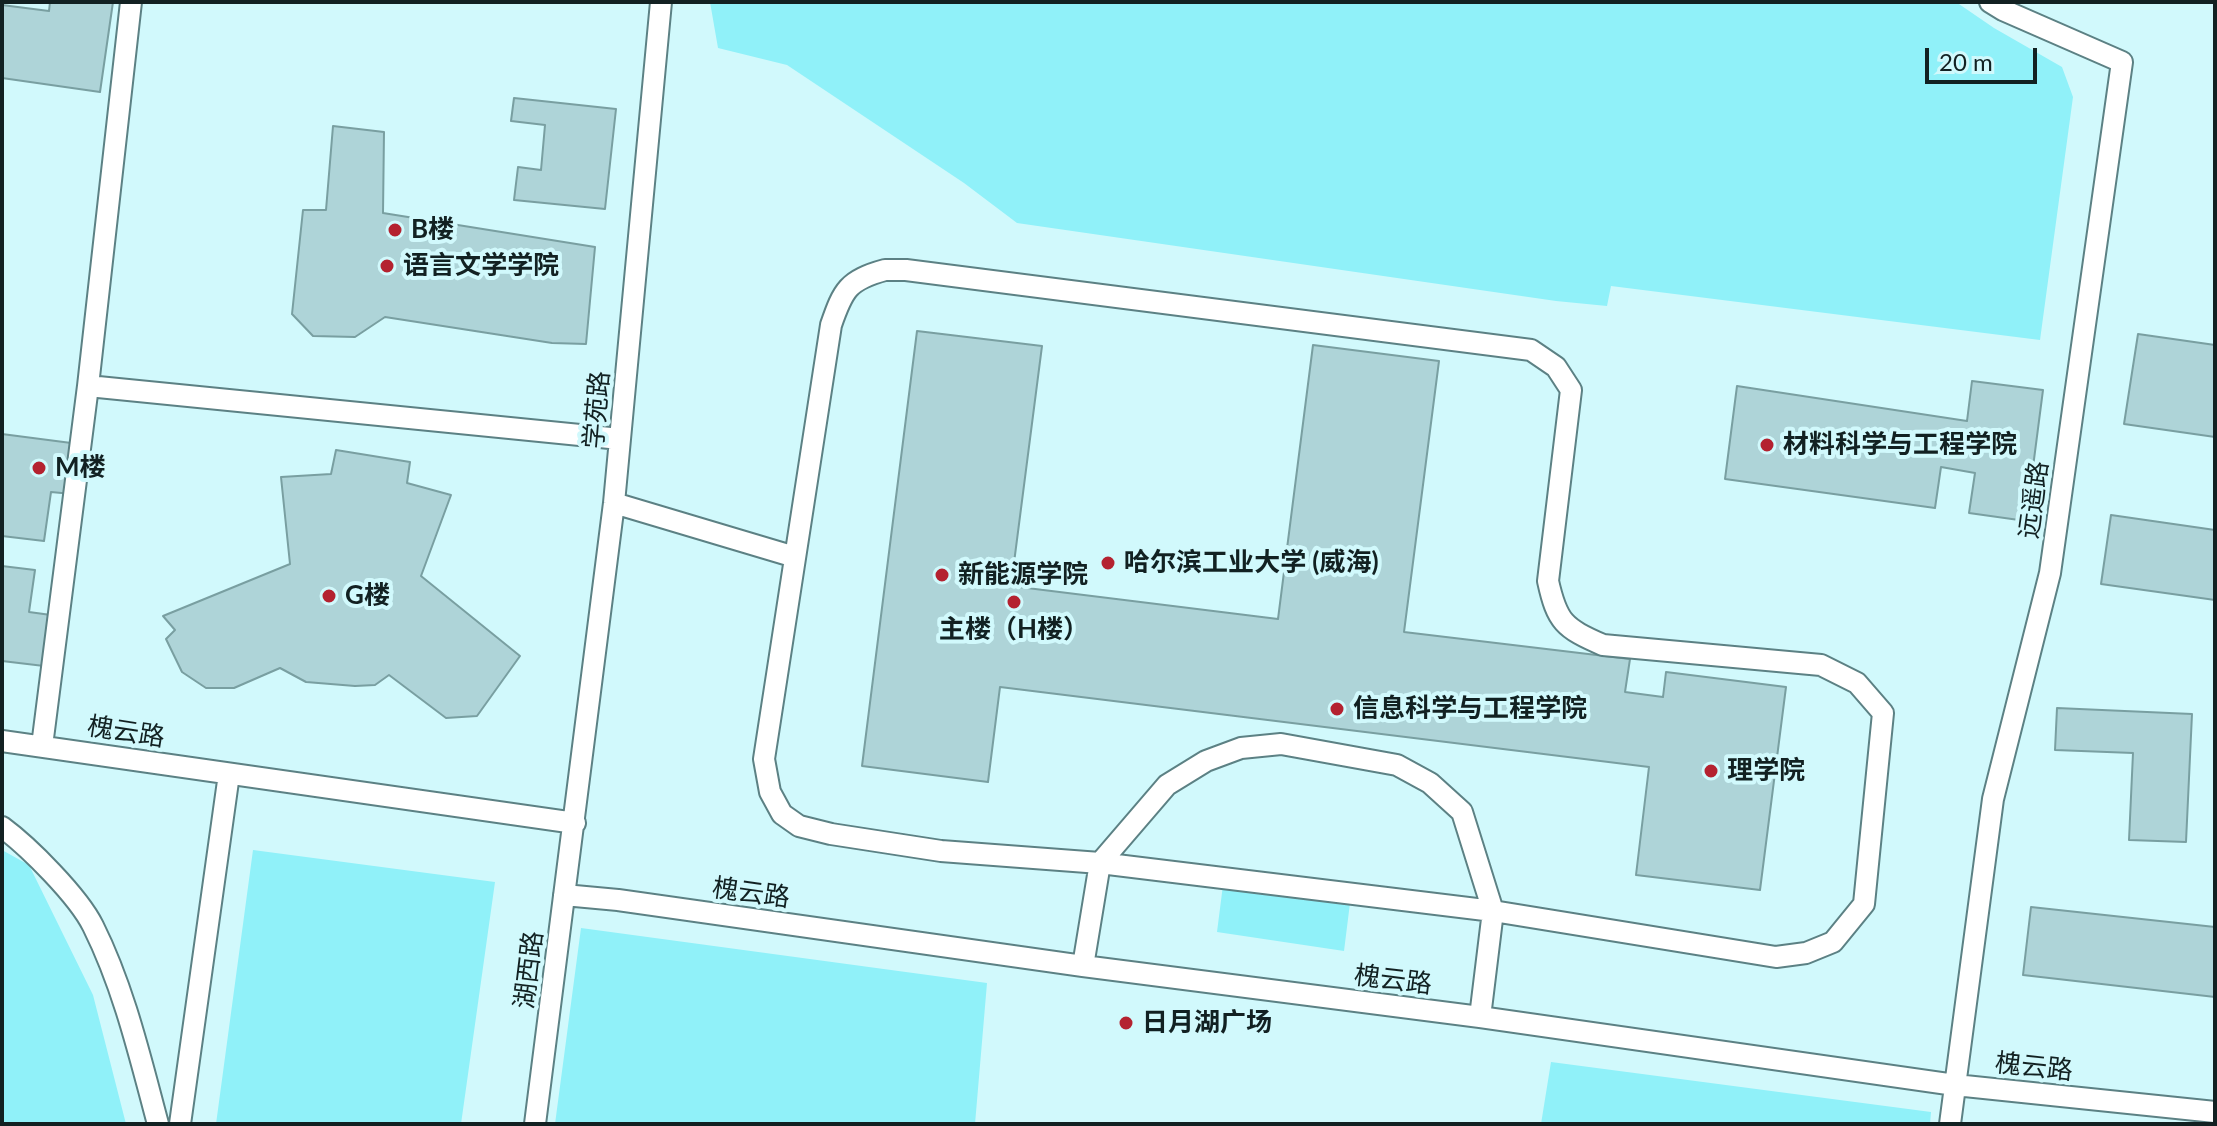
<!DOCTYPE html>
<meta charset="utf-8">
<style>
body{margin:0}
#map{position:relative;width:2217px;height:1126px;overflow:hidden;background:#d1f9fc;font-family:Lato,sans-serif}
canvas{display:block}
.frame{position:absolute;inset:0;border:4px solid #122122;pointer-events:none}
.scale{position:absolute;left:1925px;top:48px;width:112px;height:36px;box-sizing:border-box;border:4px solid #122122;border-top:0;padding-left:10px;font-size:24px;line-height:28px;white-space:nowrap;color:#122122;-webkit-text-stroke:6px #d1f9fc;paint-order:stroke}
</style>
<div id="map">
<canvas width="2217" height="1126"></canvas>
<div class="frame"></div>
<div class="scale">20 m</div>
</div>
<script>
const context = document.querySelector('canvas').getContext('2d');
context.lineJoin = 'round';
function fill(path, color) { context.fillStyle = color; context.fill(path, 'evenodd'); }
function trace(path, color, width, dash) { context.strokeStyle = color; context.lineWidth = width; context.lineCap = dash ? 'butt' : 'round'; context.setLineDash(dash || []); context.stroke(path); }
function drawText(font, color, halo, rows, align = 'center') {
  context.font = font + ' Lato,"Noto Sans SC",sans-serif'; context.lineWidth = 8; context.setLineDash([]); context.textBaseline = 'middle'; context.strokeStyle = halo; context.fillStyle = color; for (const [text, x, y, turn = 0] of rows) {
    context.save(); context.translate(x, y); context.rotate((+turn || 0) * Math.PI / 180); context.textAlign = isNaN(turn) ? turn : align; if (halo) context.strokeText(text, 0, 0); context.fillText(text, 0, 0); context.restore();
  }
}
fill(new Path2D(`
 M710,2H1956L1994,28L2062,67L2073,97L2040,340L1611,286L1607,306L1556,301L1017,223L964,183L787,65L718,48Z
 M2,850L29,865L93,995L126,1124H2Z
 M253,850L495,882L461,1124H216Z
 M1223,885L1350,903L1344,951L1217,932Z
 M581,928L987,983L975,1124H555Z
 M1551,1062L1931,1112L1930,1124H1541Z`), '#90f1f9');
const building = new Path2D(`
 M50,2H113L100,92L2,78V5L49,11Z
 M514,98L616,109L605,209L514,200L518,167L541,170L545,125L511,121Z
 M333,126L384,132L383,213L595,247L586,344L552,343L385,317L355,337L313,336L292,314L303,210H326Z
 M917,331L1042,346L1011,586L1278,619L1313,345L1439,361L1404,632L1630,659L1625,692L1663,697L1666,672L1786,687L1760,890L1636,875L1649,767L1000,687L988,782L862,766Z
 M2138,334L2215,345V437L2124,424Z
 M1972,381L2043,390L2026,521L1969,513L1975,473L1941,467L1935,508L1725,479L1737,386L1967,421Z
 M2,434L79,444L72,494L51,492L44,541L2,536Z
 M336,450L410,462L407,483L451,495L421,576L520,656L477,716L446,718L389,675L375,685L355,686L306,682L280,668L234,688H206L182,672L166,639L175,630L163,616L290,564L281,477L331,474Z
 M2111,515L2215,530V600L2101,584Z
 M2,566L35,570L29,612L51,615L44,666L2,661Z
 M2057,708L2192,714L2186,842L2129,840L2133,753L2055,750Z
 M2031,907L2215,927V997L2023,975Z`);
fill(building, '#aed4d8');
trace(building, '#799fa1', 2);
const service = new Path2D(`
 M885,270H906L1531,350L1556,367L1571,390L1548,581C1557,622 1564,628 1603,645L1821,665L1857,683L1883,713L1864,904L1833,942L1806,953L1776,957L1493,911L1100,863L941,851L831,834L799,826L782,814L770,792L764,759L831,325C843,290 848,280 885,270Z
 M88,386L620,439
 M614,503L795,557
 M2,741L575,823
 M42,746L88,386L131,2
 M2,827C29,847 78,896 93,926C124,988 140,1057 158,1124
 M564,895L618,900L1083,966L1480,1017L1955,1085L2215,1112
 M1083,966L1100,863L1167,785L1206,761L1241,748L1281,744L1397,765L1430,783L1462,812L1493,911L1480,1017
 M180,1124L229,774
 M535,1124L614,503L661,2
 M1950,1124L1993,799L2050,573L2122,62L2003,10L1990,2`);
trace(service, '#5c8184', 24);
trace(service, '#fff', 20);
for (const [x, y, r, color] of [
 [395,230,8,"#b42230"],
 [387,266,8,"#b42230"],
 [1767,445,8,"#b42230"],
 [39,468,8,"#b42230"],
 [1108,563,8,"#b42230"],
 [942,575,8,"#b42230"],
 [329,596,8,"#b42230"],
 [1014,602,8,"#b42230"],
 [1337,709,8,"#b42230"],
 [1711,771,8,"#b42230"],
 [1126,1023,8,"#b42230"]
]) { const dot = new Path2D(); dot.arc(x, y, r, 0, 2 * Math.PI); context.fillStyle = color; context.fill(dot); trace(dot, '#d1f9fc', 3); }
drawText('bold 26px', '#122122', '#d1f9fc', [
 ["B楼",411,230],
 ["语言文学学院",403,266],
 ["材料科学与工程学院",1783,445],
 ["M楼",55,468],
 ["哈尔滨工业大学 (威海)",1124,563],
 ["新能源学院",958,575],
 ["G楼",345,596],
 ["主楼（H楼）",1014,630,"center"],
 ["信息科学与工程学院",1353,709],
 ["理学院",1727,771],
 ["日月湖广场",1142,1023]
], 'left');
drawText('26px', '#122122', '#d1f9fc', [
 ["学苑路",597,410,-85],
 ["远遥路",2034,500,-82],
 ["槐云路",126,732,9],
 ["槐云路",751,893,8],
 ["湖西路",529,970,-83],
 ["槐云路",1393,980,7],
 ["槐云路",2034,1067,6]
]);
</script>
